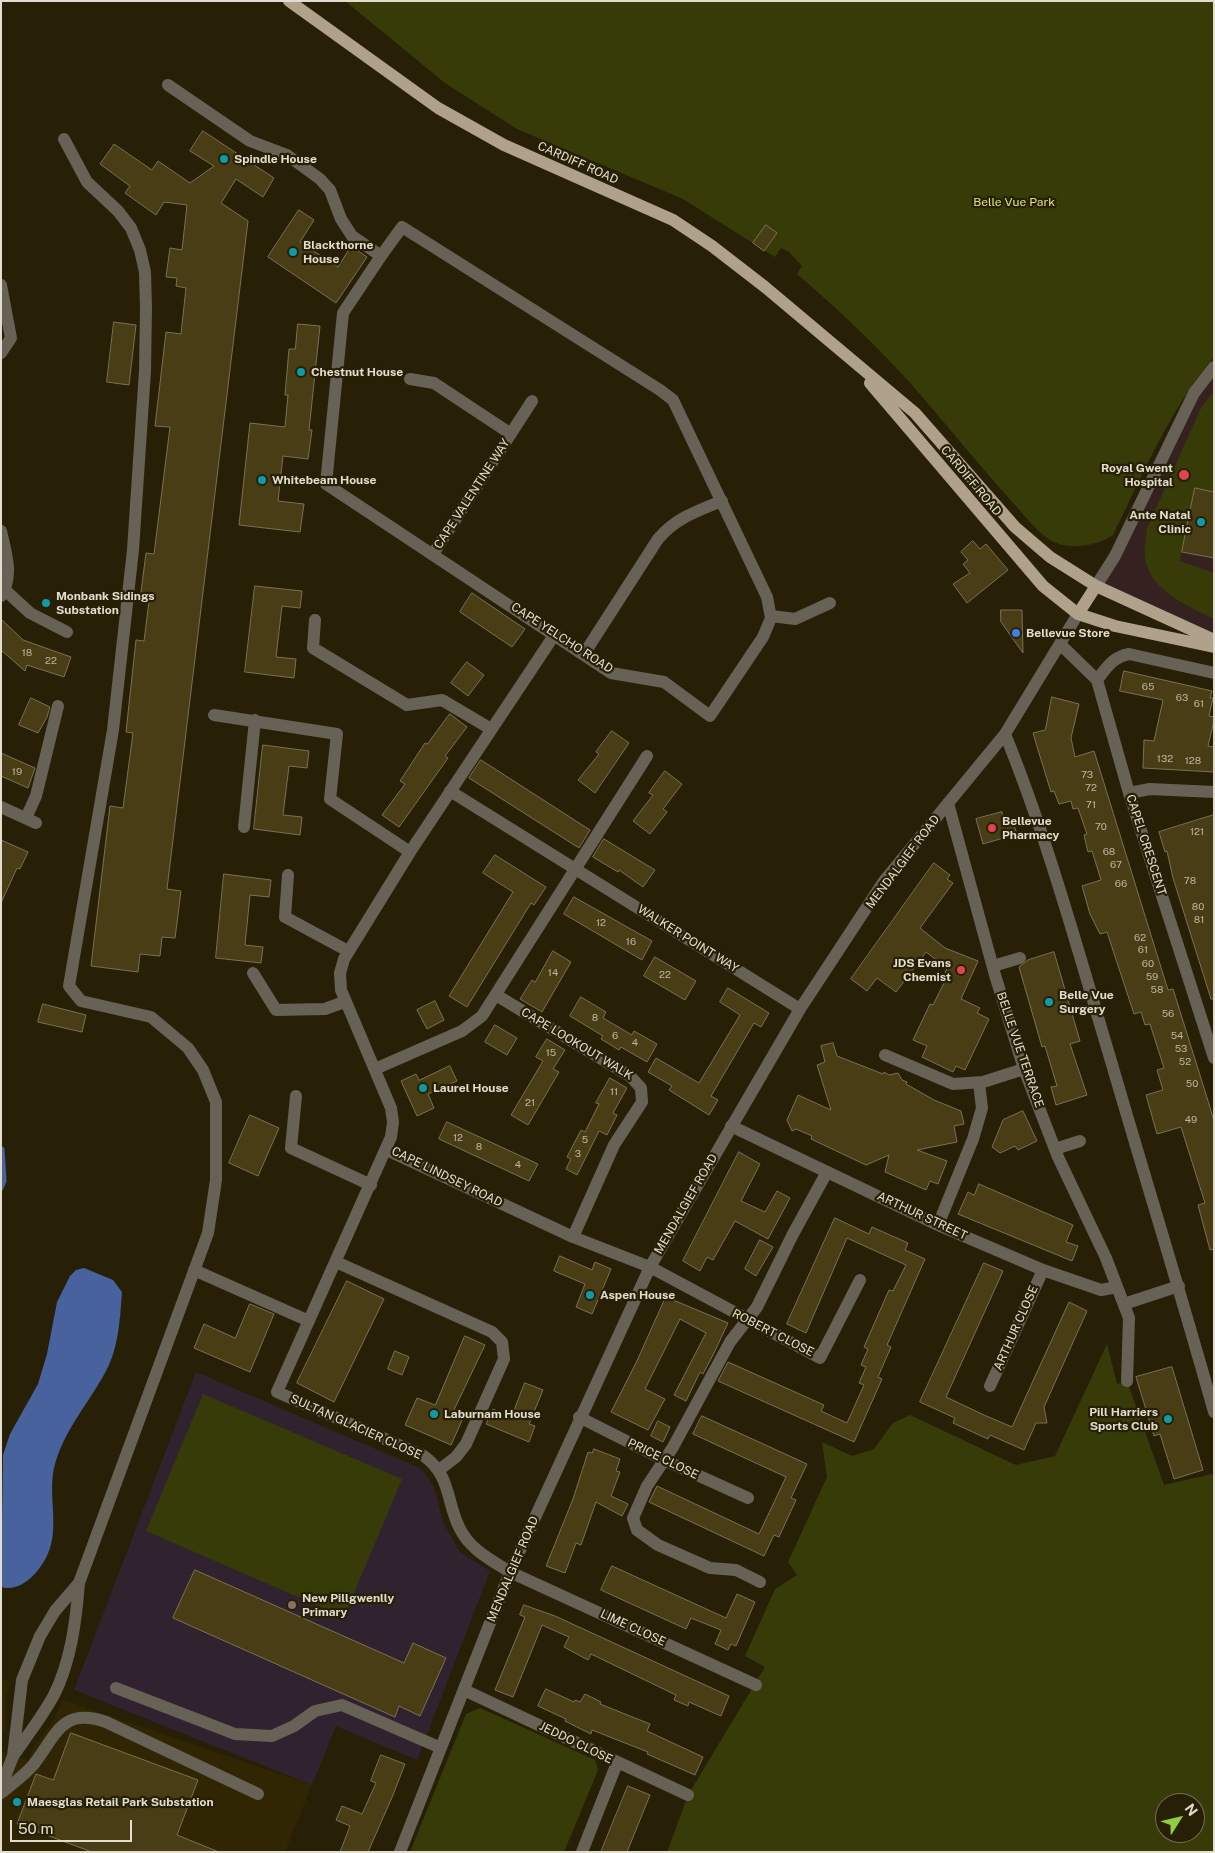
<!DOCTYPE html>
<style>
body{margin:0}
#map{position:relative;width:1215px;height:1853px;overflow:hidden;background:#282006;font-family:"Public Sans",sans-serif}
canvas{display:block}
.frame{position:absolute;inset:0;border:2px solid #e2ddce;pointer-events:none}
.north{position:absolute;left:1155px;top:1793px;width:50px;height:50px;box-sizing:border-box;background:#282006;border:1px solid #726c56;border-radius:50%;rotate:54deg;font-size:14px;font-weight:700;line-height:20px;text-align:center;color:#e2ddce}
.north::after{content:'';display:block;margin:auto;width:18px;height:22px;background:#90cd40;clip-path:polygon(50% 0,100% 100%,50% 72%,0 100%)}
.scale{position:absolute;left:10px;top:1820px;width:122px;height:22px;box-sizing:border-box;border:2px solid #e2ddce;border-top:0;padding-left:6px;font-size:15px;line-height:18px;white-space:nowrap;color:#e2ddce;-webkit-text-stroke:4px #282006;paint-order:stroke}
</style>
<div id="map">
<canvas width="1215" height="1853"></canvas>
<div class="frame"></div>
<div class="north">N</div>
<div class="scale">50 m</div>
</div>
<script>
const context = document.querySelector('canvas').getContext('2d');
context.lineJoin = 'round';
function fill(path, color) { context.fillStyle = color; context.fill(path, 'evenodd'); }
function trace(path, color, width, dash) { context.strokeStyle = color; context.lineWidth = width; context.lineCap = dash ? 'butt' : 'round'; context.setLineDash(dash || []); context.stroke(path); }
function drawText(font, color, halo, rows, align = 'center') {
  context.font = font + ' "Public Sans",sans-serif'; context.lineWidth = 4.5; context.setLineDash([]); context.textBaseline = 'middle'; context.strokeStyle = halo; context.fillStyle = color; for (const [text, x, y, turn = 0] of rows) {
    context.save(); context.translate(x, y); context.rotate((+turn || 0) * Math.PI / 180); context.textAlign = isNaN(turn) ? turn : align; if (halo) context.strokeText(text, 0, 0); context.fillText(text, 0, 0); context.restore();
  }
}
fill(new Path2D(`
 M1,1678L11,1682L6,1695L5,1730L1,1741Z
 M63,1700L312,1785L285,1852H1V1751L28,1761L34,1745L49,1728Z`), '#302603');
fill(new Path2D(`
 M196,1372L422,1469L434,1487L443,1522L460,1552L490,1571L417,1760L336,1726L312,1785L74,1690Z`), '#30232f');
fill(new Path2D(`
 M1214,367V640L1096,586Z`), '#352220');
fill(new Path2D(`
 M345,1H1214V357C1170,409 1143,474 1113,535C1098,545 1077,549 1059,544C1041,538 1028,519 1016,506C980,467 947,425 912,385C877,346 837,308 797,274L802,266L789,252L781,248L775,257L683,199L517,129L445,83Z
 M1214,391V492L1195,488L1180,561L1214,573V619C1189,607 1154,592 1146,563C1143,552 1146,538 1147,528L1201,408Z
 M1107,1344L1117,1384L1127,1381L1164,1485L1212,1474L1214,1477V1852H667L688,1795L765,1667L745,1656L775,1589L797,1575L788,1562L827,1477L822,1442L852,1456L874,1449L893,1423L910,1415L1016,1465L1055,1456ZM1165,1803H1195V1833H1165Z
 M203,1394L402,1479L344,1617L146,1531Z
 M480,1708L595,1760L598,1770L564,1852H410L466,1714Z`), '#363b08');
fill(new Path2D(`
 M84,1268L113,1280L122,1292C120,1318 119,1347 106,1371C89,1403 63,1431 54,1468C48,1495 59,1525 49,1551C42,1569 23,1593 1,1587L3,1455L10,1434L38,1384L47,1354L57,1302L70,1276L76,1270Z`), '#47629c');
trace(new Path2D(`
 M1,1188L4,1181L2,1149`), '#47629c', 5);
const building = new Path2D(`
 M203,131L274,178L263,197L236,179L221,203L248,221L167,889L181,891L175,938L162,937L160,956L140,954L138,972L91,966L110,806L123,808L133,733L126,732L136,640L144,641L149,601L140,600L146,553L154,554L170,427L155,426L166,332L181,334L186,288L176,286L177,278L166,277L170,248L182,250L187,205L164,202L156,215L125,193L130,186L100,164L114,144L152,170L158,161L190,183L214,166L190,151Z
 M299,210L314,220L300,242L338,267L351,246L367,257L336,303L268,257Z
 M766,225L777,233L764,251L753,243Z
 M114,322L136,325L129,385L107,382Z
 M298,324L320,326L309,430H312L308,459L283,456L278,501L304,504L300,532L239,525L250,423L285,427L288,395H285L289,349H295Z
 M1195,488L1214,492V558L1182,552Z
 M973,541L980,549L986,544L1008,570L967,603L953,584L970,573L963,564L968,560L961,552Z
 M255,586L302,591L300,608L282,606L276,657L296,659L294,678L245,672Z
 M472,593L525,629L512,647L460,612Z
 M1001,610H1022L1023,653L1001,622Z
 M1,619L23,640L71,657L64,677L27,665L25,671L1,650Z
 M467,662L484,675L468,696L451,683Z
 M1124,671L1212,691L1210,698H1213L1209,716L1214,717V721L1208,746L1214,747V772L1143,768L1144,740L1154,741L1163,700L1120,691Z
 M1052,697L1079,704L1071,738L1075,757L1094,751L1168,990L1173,989L1209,1104L1214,1121V1249L1210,1250L1198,1205L1205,1203L1181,1127L1157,1134L1146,1095L1163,1090L1157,1070L1164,1068L1150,1024L1145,1025L1141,1012L1134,1014L1107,932L1100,934L1090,914L1082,886L1101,880L1092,851L1088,852L1084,835L1087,834L1078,808L1073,809L1071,801L1059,804L1054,791L1051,792L1039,753L1033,733L1045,730Z
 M31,698L50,707L47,717L38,733L19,725Z
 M450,714L467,727L445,756L448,758L399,827L382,815L405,784L400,781L425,743L427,744Z
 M612,731L629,743L595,793L578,780L599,754L596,752Z
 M263,745L309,751L307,768L289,766L283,815L302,817L300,835L254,829Z
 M1,753L35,768L28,788L1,776Z
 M481,760L590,830L579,848L469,778Z
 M665,771L682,784L663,809L667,812L650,834L633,821L653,795L649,793Z
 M1002,812L1004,822L1012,820L1017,834L983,844L976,819Z
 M1214,815V999H1211L1173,878L1167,851L1165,852L1159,832Z
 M604,839L655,870L643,887L619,870L618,872L593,857Z
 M1,840L28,852L20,869L17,868L1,903Z
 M495,855L546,887L534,905L531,903L467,1007L449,996L513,892L483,873Z
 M934,863L950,875L947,879L953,883L920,928L945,948L978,961L961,999L980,1008L977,1013L989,1019L965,1070L956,1066L953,1072L922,1057L927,1046L913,1040L930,1004L933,1005L946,979L943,978L947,968L926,952L896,992L877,978L867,991L851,979Z
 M224,874L271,880L269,897L250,895L245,945L263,947L261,963L216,958Z
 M574,897L652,941L642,960L564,914Z
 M553,951L571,962L542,1012L520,999L532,980L535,982Z
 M1054,952L1080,1041L1070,1044L1087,1095L1056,1105L1051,1087L1057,1086L1045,1046L1042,1047L1019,967L1028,960Z
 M655,957L696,981L685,1000L644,976Z
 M728,988L769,1013L761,1027L754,1023L711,1096L718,1100L709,1115L669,1090L672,1086L648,1072L656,1058L699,1083L740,1015L720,1002Z
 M581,997L606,1012L603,1018L632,1035L634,1031L657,1044L647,1062L621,1047L619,1050L601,1039L603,1036L570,1016Z
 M435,1001L444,1020L427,1029L417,1010Z
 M43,1004L86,1015L82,1032L38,1022Z
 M495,1025L517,1038L507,1055L485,1042Z
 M547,1039L565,1050L553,1069L559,1072L528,1125L511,1115L543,1061L536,1057Z
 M833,1043L837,1056L883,1074L884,1072L889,1075L898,1073L902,1080L907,1082L906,1084L934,1100L961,1111L964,1124L954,1126L957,1142L917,1150L947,1161L938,1184L930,1181L926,1190L885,1172L889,1155L866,1165L811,1139L812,1136L796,1129L792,1131L787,1120L798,1095L831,1110L817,1065L825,1062L821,1046Z
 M450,1066L457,1081L428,1094L434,1108L417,1116L401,1081L416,1074L419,1080Z
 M610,1078L627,1088L613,1113L617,1115L607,1135L599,1131L577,1175L566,1169L571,1159L567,1157L581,1130L585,1132L599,1104L596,1103Z
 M1023,1111L1037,1141L1018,1150L1015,1146L1000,1153L992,1147L1003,1120Z
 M250,1115L279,1128L258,1176L229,1163Z
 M447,1122L538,1164L529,1181L439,1139Z
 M739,1152L760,1164L741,1201L765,1212L777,1191L790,1198L768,1239L735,1221L713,1260L707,1257L700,1271L683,1261Z
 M979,1184L1073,1225L1066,1242L1078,1246L1072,1261L958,1214L968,1192L974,1195Z
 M835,1218L869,1234L872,1227L908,1243L905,1250L925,1259L887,1345L891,1347L878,1377L882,1379L854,1442L718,1381L728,1362L824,1405L821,1411L847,1423L864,1385L859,1383L866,1367L861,1365L868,1349L864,1347L889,1290L893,1291L906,1265L847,1238L806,1333L787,1324Z
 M760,1240L773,1247L756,1276L745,1269Z
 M560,1256L592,1270L595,1262L611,1269L592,1314L576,1307L585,1284L554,1271Z
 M984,1263L1003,1271L946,1397L984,1415L1012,1427L1069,1302L1087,1311L1044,1407L1047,1423H1036L1024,1450L990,1435L988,1439L953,1423L955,1418L920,1402Z
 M347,1281L384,1299L334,1402L297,1383Z
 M666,1297L728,1323L713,1355L703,1374L700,1372L686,1401L674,1395L706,1333L680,1319L645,1389L665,1399L648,1430L611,1412L636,1363Z
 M250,1304L274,1314L250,1372L194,1348L204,1324L235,1338Z
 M465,1336L485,1345L453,1412L464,1416L451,1445L405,1425L417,1398L435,1405Z
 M395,1351L409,1357L402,1375L388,1369Z
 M1172,1367L1203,1470L1174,1479L1160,1434L1154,1436L1136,1377Z
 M525,1383L543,1390L529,1424L535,1426L529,1442L486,1424L493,1409L511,1417Z
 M702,1416L807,1464L791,1498L796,1500L779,1537L774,1535L764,1556L649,1502L657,1486L759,1534L786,1477L693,1434Z
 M658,1421L670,1427L663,1442L651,1436Z
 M594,1449L620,1459L616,1471L620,1472L611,1496L628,1504L622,1516L596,1502L581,1545L576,1543L565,1573L546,1566L573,1499L588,1452L592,1453Z
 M612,1566L726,1618L737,1594L755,1602L736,1646L731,1644L728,1650L715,1644L721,1630L691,1618L686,1629L601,1590Z
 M195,1570L404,1663L413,1643L446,1658L420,1716L399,1706L395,1717L173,1618Z
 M524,1605L555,1616L729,1696L721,1716L689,1702L688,1706L674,1700L676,1695L591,1654L588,1660L564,1647L569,1637L542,1625L513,1697L495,1690L525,1617L520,1615Z
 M546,1689L574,1702L575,1700L580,1702L585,1694L601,1702L600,1704L650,1724L647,1731L703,1757L695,1775L647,1754L648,1752L592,1730L591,1734L565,1721L566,1719L538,1706Z
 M71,1733L198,1780L177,1835L219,1852H92L17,1824L36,1774L53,1780Z
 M381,1755L405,1764L393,1795L368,1852H340L350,1826L336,1820L342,1806L362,1814L376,1783L371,1781Z
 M628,1786L650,1795L627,1852H601Z`);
fill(building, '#493d15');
trace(building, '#7a7155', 1);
trace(new Path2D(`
 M168,85L250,141L287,155L320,179L330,190L341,219L352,236L381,256L343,313L326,484L611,673L664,682L710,716L763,637L771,618L767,597L673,400L660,390L402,227L381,256
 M1,285L11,338L1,353
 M410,379L434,383L511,434
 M1,531C6,554 14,575 1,596
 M433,554L532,401
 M1096,586L1115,556L1194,393L1214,367
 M5,590L30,613L67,632
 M771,616L795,619L830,603
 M315,620L313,648L407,705L442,700L491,729
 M555,634L410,852L344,959L340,973L341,990L391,1108L393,1122L391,1137L277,1392L424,1456C451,1476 446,1500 459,1527C469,1549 491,1560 510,1572L756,1685
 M1060,644L1097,680L1129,793L1214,1058
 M584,654L658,539C676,518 697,511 722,501
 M1097,680C1107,667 1113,657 1129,654L1214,673
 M214,715L337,734L330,799L410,852
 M1005,734C1048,840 1078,951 1111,1061C1145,1178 1181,1294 1214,1412
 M450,791L800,1009
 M1129,793L1150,789L1214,792
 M948,803L995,975L1024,1069L1058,1157L1106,1258L1129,1318L1127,1381
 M1,807L36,823
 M26,818L36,796L58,706
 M244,827L255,720
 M288,875L285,917L348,951
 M993,966L1020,958
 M253,973L276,1010L325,1009L344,1002
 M496,995L630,1076L641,1088L642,1102L614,1145L573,1237
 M885,1055L953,1084L983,1082L1024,1069
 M375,1069L462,1031L482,1016L647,756
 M296,1096L291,1148L371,1185
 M731,1126L938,1225L1043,1270L1101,1290L1117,1287
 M1055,1149L1080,1141
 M387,1150L573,1237L650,1267L820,1358L860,1280
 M938,1225L973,1139L982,1108L979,1083
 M336,1262L492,1332L502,1342L504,1359L466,1444L456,1457L439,1470
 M194,1270L309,1321
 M1124,1304L1179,1286
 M990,1386L1043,1270
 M579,1417L664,1460L748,1498
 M760,1582L736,1570L710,1568L658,1545L637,1530L633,1518L647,1486L673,1447L730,1342L757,1307L793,1234L827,1172
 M116,1688L235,1734L272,1736L294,1726L315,1711L342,1705L441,1748
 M464,1690L688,1795
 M13,1756C27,1736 42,1717 54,1695C71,1661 76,1621 79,1583L208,1233L216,1180V1102L203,1070L188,1048L151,1017L81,1001L69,986L113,730L133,550L145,371L146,309L145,272L140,250L131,228L118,211L87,182L64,139
 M1,1787L13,1756L22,1680L40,1636L55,1611L79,1583
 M1,1793C12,1784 25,1775 34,1764C57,1734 62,1707 106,1722L258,1794
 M400,1852L510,1572L650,1267L800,1009L884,881L1005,734L1078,614
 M582,1852L617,1763`), '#686156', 12);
trace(new Path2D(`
 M289,1L438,108L504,145L673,220L712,246L765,287L915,413L1015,527L1050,557L1096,586L1214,640
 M870,383L1043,586L1078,614L1115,626L1214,647
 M1078,614L1096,586`), '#b0a18b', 12);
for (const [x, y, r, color] of [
 [224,159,5,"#0f9aa8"],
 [293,252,5,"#0f9aa8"],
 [301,372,5,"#0f9aa8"],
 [1184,475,6,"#e0444e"],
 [262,480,5,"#0f9aa8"],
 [1201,522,5,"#0f9aa8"],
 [46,603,5,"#0f9aa8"],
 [1016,633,5,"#3f7fe0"],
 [992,828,5,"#e0444e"],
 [961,970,5,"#e0444e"],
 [1049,1002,5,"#0f9aa8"],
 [423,1088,5,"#0f9aa8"],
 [590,1295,5,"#0f9aa8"],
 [434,1414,5,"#0f9aa8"],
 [1168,1419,5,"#0f9aa8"],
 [292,1605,5,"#8d6e63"],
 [17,1802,5,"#0f9aa8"]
]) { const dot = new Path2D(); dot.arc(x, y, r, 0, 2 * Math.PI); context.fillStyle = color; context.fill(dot); trace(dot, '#282006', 2); }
drawText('10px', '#bcb5a0', null, [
 ["18",27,653],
 ["22",51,661],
 ["65",1148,687],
 ["63",1182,698],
 ["61",1199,704],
 ["132",1165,759],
 ["128",1193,761],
 ["19",17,772],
 ["73",1087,775],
 ["72",1091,788],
 ["71",1091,805],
 ["70",1101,827],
 ["121",1197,832],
 ["68",1109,852],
 ["67",1116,865],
 ["78",1190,881],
 ["66",1121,884],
 ["80",1198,907],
 ["81",1199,920],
 ["12",601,923],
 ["62",1140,938],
 ["16",631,942],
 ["61",1143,950],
 ["60",1148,964],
 ["14",553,973],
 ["22",665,975],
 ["59",1152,977],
 ["58",1157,990],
 ["56",1168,1014],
 ["8",595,1018],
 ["6",615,1036],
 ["54",1177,1036],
 ["4",635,1043],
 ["53",1181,1049],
 ["15",551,1053],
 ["52",1185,1062],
 ["50",1192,1084],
 ["11",614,1092],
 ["21",530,1103],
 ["49",1191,1120],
 ["12",458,1138],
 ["5",585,1140],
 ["8",479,1147],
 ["3",578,1154],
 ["4",518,1165]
]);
drawText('bold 12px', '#e2ddce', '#282006', [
 ["Spindle House",234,159],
 ["Blackthorne",303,245],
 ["House",303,259],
 ["Chestnut House",311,372],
 ["Royal Gwent",1173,468,"right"],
 ["Hospital",1173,482,"right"],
 ["Whitebeam House",272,480],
 ["Ante Natal",1191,515,"right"],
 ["Clinic",1191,529,"right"],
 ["Monbank Sidings",56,596],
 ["Substation",56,610],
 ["Bellevue Store",1026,633],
 ["Bellevue",1002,821],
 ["Pharmacy",1002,835],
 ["JDS Evans",951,963,"right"],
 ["Chemist",951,977,"right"],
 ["Belle Vue",1059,995],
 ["Surgery",1059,1009],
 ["Laurel House",433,1088],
 ["Aspen House",600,1295],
 ["Pill Harriers",1158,1412,"right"],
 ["Sports Club",1158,1426,"right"],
 ["Laburnam House",444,1414],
 ["New Pillgwenlly",302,1598],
 ["Primary",302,1612],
 ["Maesglas Retail Park Substation",27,1802]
], 'left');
drawText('12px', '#e2ddce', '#282006', [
 ["CARDIFF ROAD",578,163,24],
 ["CARDIFF ROAD",971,481,50],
 ["CAPE VALENTINE WAY",472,494,-57],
 ["CAPE YELCHO ROAD",562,638,33],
 ["CAPEL CRESCENT",1146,845,72],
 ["MENDALGIEF ROAD",903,862,-53],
 ["WALKER POINT WAY",688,939,32],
 ["CAPE LOOKOUT WALK",577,1044,31],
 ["BELLE VUE TERRACE",1020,1050,71],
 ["CAPE LINDSEY ROAD",447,1177,26],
 ["MENDALGIEF ROAD",686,1204,-60],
 ["ARTHUR STREET",922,1216,25],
 ["ARTHUR CLOSE",1016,1328,-66],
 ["ROBERT CLOSE",773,1333,27],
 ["SULTAN GLACIER CLOSE",356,1427,24],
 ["PRICE CLOSE",663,1459,26],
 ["MENDALGIEF ROAD",513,1569,-67],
 ["LIME CLOSE",633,1628,25],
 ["JEDDO CLOSE",576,1743,26]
]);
drawText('12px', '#d8e780', '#282006', [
 ["Belle Vue Park",1014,202]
]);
</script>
